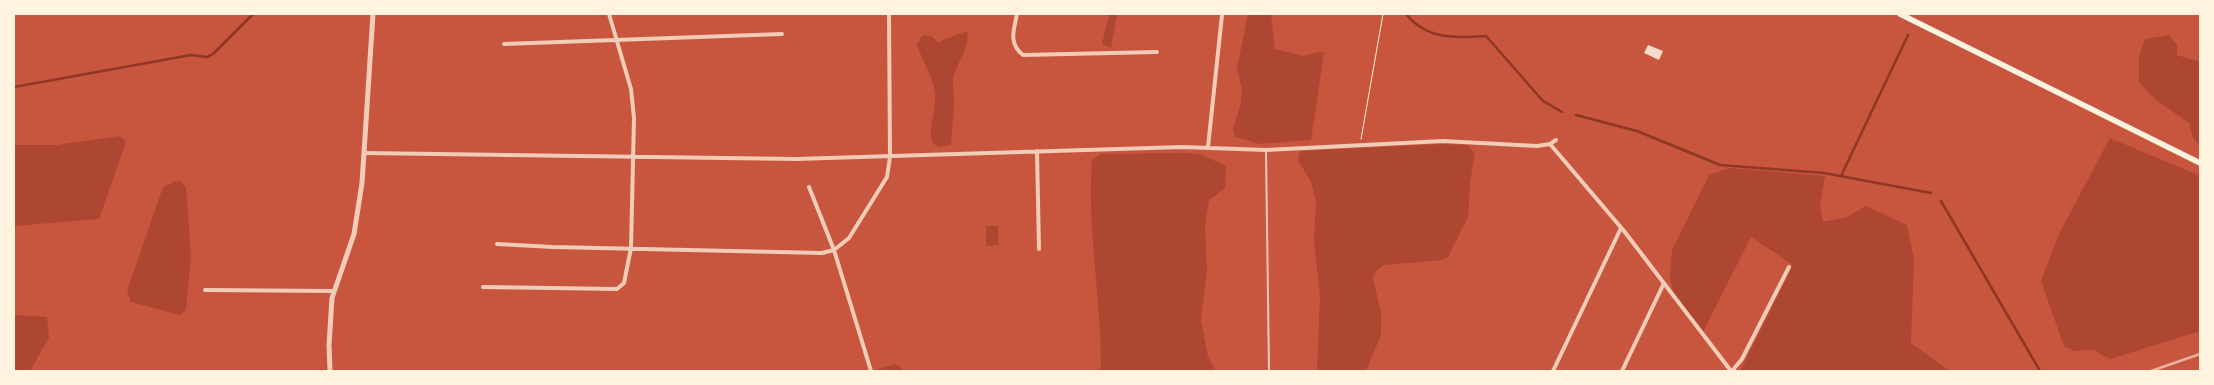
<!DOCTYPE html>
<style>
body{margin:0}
#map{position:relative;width:2214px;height:385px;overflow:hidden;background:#c8553d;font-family:"IBM Plex Sans",sans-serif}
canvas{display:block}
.frame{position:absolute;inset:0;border:15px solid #fff3e0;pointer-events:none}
</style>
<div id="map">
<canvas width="2214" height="385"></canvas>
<div class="frame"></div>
</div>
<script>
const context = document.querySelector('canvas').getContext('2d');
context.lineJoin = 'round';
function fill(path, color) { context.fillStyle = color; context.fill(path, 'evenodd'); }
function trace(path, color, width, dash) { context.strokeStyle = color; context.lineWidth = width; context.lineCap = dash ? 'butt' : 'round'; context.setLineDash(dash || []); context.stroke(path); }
fill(new Path2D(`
 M1107,14H1117L1111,48L1102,44L1109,15Z
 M1248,14H1271L1275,49L1303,56L1319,52L1324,53L1311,140L1260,144L1235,137L1233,129L1241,103L1242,90L1237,68Z
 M967,31C971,48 956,63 953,79C952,85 954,92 954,98C954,114 952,129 951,145L940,147L933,144C927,127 937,111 935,93C934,78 921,60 917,44L923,35L931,36L938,42Z
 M2169,35L2177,45V55L2200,62V146L2193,138L2189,123L2156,100L2139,82V57L2145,39Z
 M120,136L125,140L124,148L99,219L14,226V145H57Z
 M2110,138L2200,176V331L2110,359L2093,350L2075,351L2064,346L2041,281L2060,232Z
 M1443,144L1467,145L1475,153L1470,183L1468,217L1448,257L1442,260L1384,265L1376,271L1373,278L1381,313V335L1366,371H1317L1320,296L1314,241L1316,201L1311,182L1298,160L1300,151Z
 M1182,153L1200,154L1226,166L1225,188L1209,200L1205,226L1207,271L1201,320L1208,357L1216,371H1098L1101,366C1101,297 1087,229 1092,160L1101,154Z
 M1729,168L1825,176L1820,205L1823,222L1847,217L1866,206L1907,225L1914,260L1911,343L1950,371H1740L1793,265L1751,237L1703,332L1675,301L1670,278L1672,250L1709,175Z
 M175,181L181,182L186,187L191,256L186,310L180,315L131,302L127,291L163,187Z
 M986,226H998L999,245L986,246Z
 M14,315L47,317L49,338L30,371H14Z
 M895,364L902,368L903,371H877L879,369Z`), '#ae4732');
trace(new Path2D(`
 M1406,14C1427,40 1456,38 1486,36L1543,101L1562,112
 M14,87L191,55L207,57L213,54L253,14
 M1576,115L1637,131L1720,165L1824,173L1931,193
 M1841,176L1908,35
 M1941,201L2040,371`), '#8f3625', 2.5);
fill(new Path2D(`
 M1648,45L1663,51L1659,60L1644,53Z`), '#f7dbc8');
trace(new Path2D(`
 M1361,139L1383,14`), '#fff3e0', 1);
trace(new Path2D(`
 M1266,151L1269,371`), '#f1ccb7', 2);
trace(new Path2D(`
 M1017,14C1014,30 1008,43 1023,55L1157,52
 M504,44L782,34
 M1550,144L1624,231L1731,371
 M1208,147L1222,15
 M1037,151L1039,249
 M364,153L796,159L1182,147L1266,150L1443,141L1537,146L1550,144L1556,140
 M497,244L553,247L822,253L834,250L809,187
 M483,287L617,289L624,283L631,248L634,118L631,89L609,14
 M205,290L334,291
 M871,371L834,250L849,238L887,177L890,157L889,14
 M1553,371L1621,228
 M1622,371L1664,283
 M1732,371L1742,359L1789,267`), '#f1ccb7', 4);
trace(new Path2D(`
 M330,371L329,345L332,298L354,234L362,183L373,14`), '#f1ccb7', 5);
trace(new Path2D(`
 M1900,14L2200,163`), '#fff3e0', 5.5);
trace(new Path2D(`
 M2151,371L2200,354`), '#e9b49f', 2.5);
</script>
